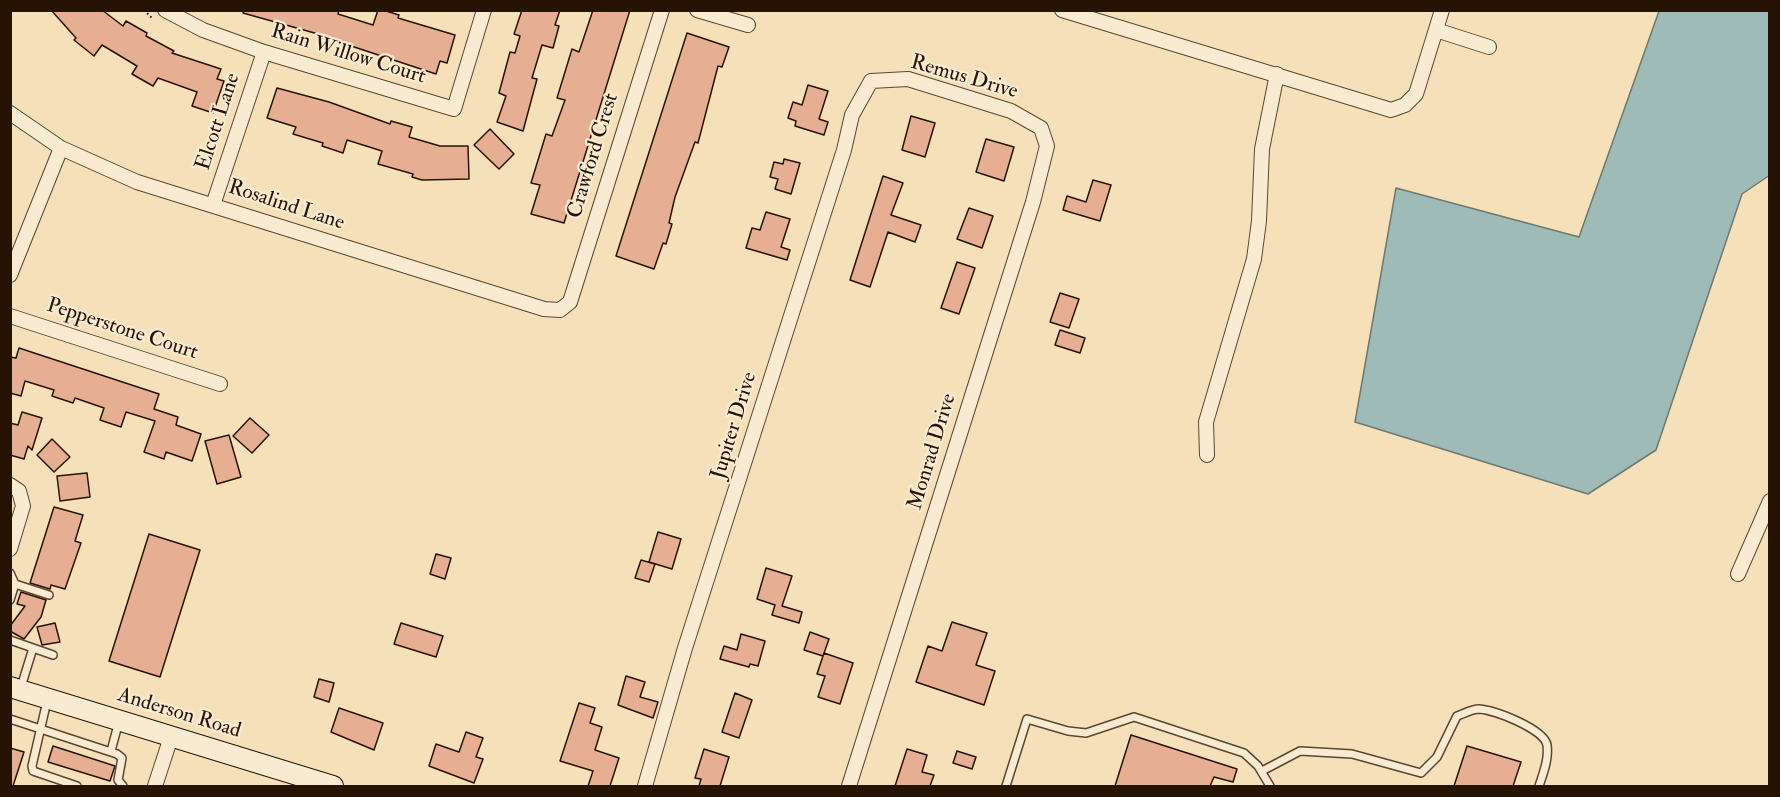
<!DOCTYPE html>
<style>
body{margin:0}
#map{position:relative;width:1780px;height:797px;overflow:hidden;background:#f6e0b9;font-family:"IM FELL Double Pica",serif}
canvas{display:block}
.frame{position:absolute;inset:0;border:12px solid #261304;pointer-events:none}
</style>
<div id="map">
<canvas width="1780" height="797"></canvas>
<div class="frame"></div>
</div>
<script>
const context = document.querySelector('canvas').getContext('2d');
context.lineJoin = 'round';
function fill(path, color) { context.fillStyle = color; context.fill(path, 'evenodd'); }
function trace(path, color, width, dash) { context.strokeStyle = color; context.lineWidth = width; context.lineCap = dash ? 'butt' : 'round'; context.setLineDash(dash || []); context.stroke(path); }
function drawText(font, color, halo, rows, align = 'center') {
  context.font = font + ' "IM FELL Double Pica",serif'; context.lineWidth = 4.5; context.setLineDash([]); context.textBaseline = 'middle'; context.strokeStyle = halo; context.fillStyle = color; for (const [text, x, y, turn = 0] of rows) {
    context.save(); context.translate(x, y); context.rotate((+turn || 0) * Math.PI / 180); context.textAlign = isNaN(turn) ? turn : align; if (halo) context.strokeText(text, 0, 0); context.fillText(text, 0, 0); context.restore();
  }
}
const water = new Path2D(`
 M1659,11H1769L1770,175L1742,194L1656,450L1588,494L1355,422L1396,188L1579,237Z`);
fill(water, '#9ebbb7');
trace(water, '#6e786f', 1.5);
const building = new Path2D(`
 M51,10H102L123,26L126,21L147,33L146,36L174,51L172,53L221,69L217,79L224,81L213,113L192,106L197,92L158,78L153,86L132,74L137,66L102,45L94,56L74,40L76,38Z
 M244,10H339L338,14L373,25L378,10H383L399,15L398,18L455,35L447,63L440,61L436,74L336,41V39L243,13Z
 M522,10H560L555,25L559,26L553,48L542,45L532,78L537,79L523,131L497,122L506,96L499,93L510,52L515,53L520,36L514,34Z
 M593,10H630L564,223L531,214L540,185L531,183L546,134L552,136L565,100L557,98L572,49L579,52Z
 M687,33L729,47L722,67L718,66L698,143L695,142L675,197L669,223L672,224L666,244L663,243L654,269L616,256Z
 M808,85L828,91L819,119L828,122L824,135L795,126L796,121L788,118L793,102L802,105Z
 M277,88L329,102L390,124L391,121L412,127L409,137L440,146H468L469,179L422,180L412,177L413,174L378,164L382,151L347,140L343,153L322,146L323,143L293,134L296,127L267,118Z
 M911,116L935,123L925,157L902,150Z
 M490,129L514,154L499,169L474,145Z
 M986,139L1014,147L1004,181L976,172Z
 M784,159L800,163L791,194L775,189L778,179L770,177L774,162L783,164Z
 M883,176L903,183L891,215L921,225L915,242L888,232L870,287L850,280Z
 M1093,180L1111,185L1100,221L1063,210L1067,196L1086,202Z
 M969,208L993,216L982,248L957,239Z
 M766,212L790,219L781,247L790,250L787,260L746,248L752,228L760,230Z
 M957,262L975,268L959,314L941,308Z
 M1060,293L1079,299L1069,328L1050,322Z
 M1060,330L1085,338L1080,353L1055,345Z
 M19,348L159,394L154,409L178,417L176,425L201,434L192,461L166,452L164,459L144,452L155,421L126,412L121,427L100,420L104,408L75,398L73,403L52,396L54,390L25,381L21,396L10,393V357L16,358Z
 M22,412L42,418L32,450L28,446L24,459L10,455V423L18,425Z
 M250,418L269,435L252,453L233,436Z
 M229,435L241,477L217,484L205,441Z
 M52,439L70,457L54,472L37,455Z
 M87,473L90,497L60,501L57,476Z
 M54,507L83,515L75,541L81,543L65,589L51,585L50,589L30,583Z
 M658,532L681,539L672,569L649,562Z
 M149,534L200,550L160,677L109,661Z
 M436,554L451,558L445,579L430,574Z
 M641,560L655,564L649,582L635,578Z
 M766,568L792,576L782,606L802,612L799,623L772,615L775,605L757,599Z
 M21,592L46,600L41,617L24,639L10,631V626L25,606L17,604Z
 M952,622L987,633L976,665L995,671L984,705L916,682L928,646L942,651Z
 M55,623L60,642L42,645L37,627Z
 M401,623L443,636L436,657L394,644Z
 M810,632L829,639L823,656L804,650Z
 M741,634L765,641L758,666L750,664L749,667L720,659L724,646L737,650Z
 M824,653L853,663L840,704L818,697L825,676L817,674Z
 M626,676L645,682L640,697L658,702L653,718L618,705Z
 M319,679L334,683L329,702L314,697Z
 M735,693L752,700L739,738L722,732Z
 M579,703L595,708L590,723L602,727L595,750L619,758L610,786H588L593,771L560,761Z
 M339,708L383,723L374,750L331,732Z
 M466,732L483,738L476,757L483,759L474,783L429,766L436,744L459,752Z
 M1131,735L1237,769L1233,782L1214,777L1210,786H1115Z
 M53,746L115,766L110,781L48,762Z
 M1467,746L1521,762L1513,786H1454Z
 M10,748L24,752L13,786H10Z
 M704,749L729,757L720,786H699L701,779L695,778Z
 M907,749L927,755L922,772L934,775L930,786H895Z
 M957,751L976,757L972,769L953,763Z`);
fill(building, '#e6af94');
trace(building, '#261304', 1.5);
const lane = new Path2D(`
 M10,573L15,584L10,600
 M15,584L49,595
 M10,640L53,655
 M21,687L33,648
 M47,701L32,766L33,771L77,786
 M10,719L117,754L122,758L118,780L123,786
 M111,751L119,721
 M1262,771L1300,751L1352,754L1421,773L1437,757L1457,716C1463,714 1472,709 1479,709C1495,710 1544,729 1547,745C1549,759 1543,774 1539,786
 M1006,786L1027,719L1068,731L1086,733L1134,717L1244,753L1258,766L1270,786`);
const street = new Path2D(`
 M165,10L203,30L264,52L454,109L484,10
 M697,10L748,25
 M1062,10L1391,110L1405,105L1416,94L1442,10
 M1436,30L1489,47
 M10,113L61,148L137,182L544,309L560,310L570,302L662,10
 M213,205L264,52
 M10,275L61,148
 M10,316L220,384
 M1207,455L1206,422L1254,259L1259,221L1262,149L1277,74
 M10,485L19,491L23,506L10,549
 M1738,574L1770,501
 M155,786L171,737
 M645,786L685,648L844,150L852,115L871,81L908,79L1011,111L1041,128L1047,146L1033,202L849,786`);
const secondary = new Path2D(`
 M10,687L333,786`);
trace(lane, '#5a4631', 10);
trace(street, '#5a4631', 16);
trace(secondary, '#261304', 22);
trace(new Path2D(`
 M144,10L152,18`), '#261304', 2, [1.5, 3]);
trace(lane, '#f9ebd2', 7);
trace(street, '#f9ebd2', 14);
trace(secondary, '#f9ebd2', 20);
drawText('21px', '#261304', '#f9ebd2', [
 ["Rain Willow Court",348,55,17],
 ["Remus Drive",964,78,16],
 ["Elcott Lane",219,122,-72],
 ["Crawford Crest",594,156,-73],
 ["Rosalind Lane",286,206,18],
 ["Pepperstone Court",122,330,18],
 ["Jupiter Drive",735,426,-73],
 ["Monrad Drive",933,452,-73],
 ["Anderson Road",179,714,17]
]);
</script>
